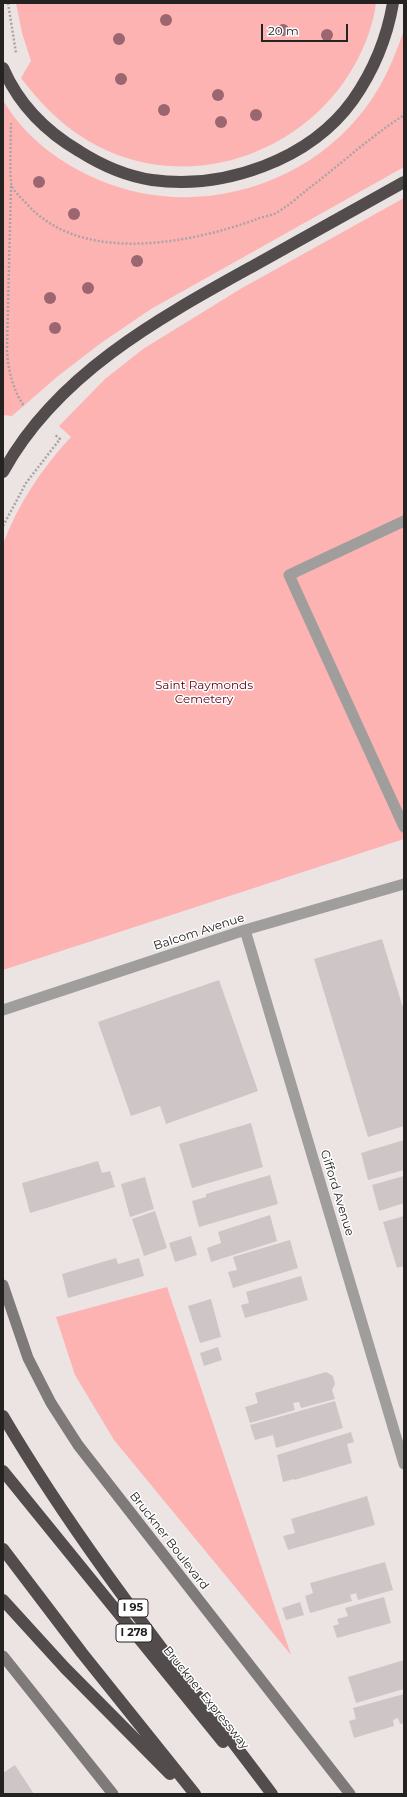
<!DOCTYPE html>
<style>
body{margin:0}
#map{position:relative;width:407px;height:1797px;overflow:hidden;background:#ece3e3;font-family:Montserrat,sans-serif}
canvas{display:block}
.frame{position:absolute;inset:0;border:4px solid #252222;pointer-events:none}
.scale{position:absolute;left:261px;top:24px;width:87px;height:18px;box-sizing:border-box;border:2px solid #252222;border-top:0;padding-left:5px;font-size:12px;line-height:14px;white-space:nowrap;color:#252222;-webkit-text-stroke:3px #fff;paint-order:stroke}
</style>
<div id="map">
<canvas width="407" height="1797"></canvas>
<div class="frame"></div>
<div class="scale">20 m</div>
</div>
<script>
const context = document.querySelector('canvas').getContext('2d');
context.lineJoin = 'round';
function fill(path, color) { context.fillStyle = color; context.fill(path, 'evenodd'); }
function trace(path, color, width, dash) { context.strokeStyle = color; context.lineWidth = width; context.lineCap = dash ? 'butt' : 'round'; context.setLineDash(dash || []); context.stroke(path); }
function drawText(font, color, halo, rows, align = 'center') {
  context.font = font + ' Montserrat,sans-serif'; context.lineWidth = 3; context.setLineDash([]); context.textBaseline = 'middle'; context.strokeStyle = halo; context.fillStyle = color; for (const [text, x, y, turn = 0] of rows) {
    context.save(); context.translate(x, y); context.rotate((+turn || 0) * Math.PI / 180); context.textAlign = isNaN(turn) ? turn : align; if (halo) context.strokeText(text, 0, 0); context.fillText(text, 0, 0); context.restore();
  }
}
fill(new Path2D(`
 M16,3H376C371,41 350,80 323,107C259,171 160,187 82,137C58,122 38,100 21,78L31,61L22,33Z
 M404,30V167L151,309L101,343L58,376L12,416L3,415V100C24,137 61,164 99,180C193,220 307,188 367,106C384,83 395,56 404,30Z
 M404,198V839L3,970V544C18,504 42,468 71,437L59,426L105,379L143,349L242,288Z
 M167,1287L291,1655L114,1440L75,1375L56,1317Z`), '#feb3b3');
fill(new Path2D(`
 M382,939L404,1011V1126L368,1137L314,959Z
 M219,980L258,1091L166,1124L160,1106L131,1116L98,1022Z
 M251,1123L263,1167L192,1188L179,1144Z
 M404,1140V1170L368,1180L361,1153Z
 M98,1161L102,1173L110,1171L115,1187L30,1213L22,1183Z
 M270,1175L278,1204L199,1227L192,1201L206,1197V1194Z
 M404,1176V1203L379,1211L372,1185Z
 M145,1177L154,1209L130,1217L121,1184Z
 M155,1211L167,1248L144,1256L132,1219Z
 M270,1215L277,1241L211,1262L207,1248L221,1243L218,1232Z
 M404,1216V1266L397,1268L383,1222Z
 M191,1236L197,1255L175,1262L169,1243Z
 M290,1240L298,1268L233,1288L228,1272L237,1270L233,1257Z
 M116,1258L118,1264L139,1258L144,1276L68,1298L62,1274Z
 M301,1276L308,1300L245,1318L241,1305L249,1303L246,1292Z
 M211,1299L221,1337L200,1343L188,1306Z
 M218,1347L222,1360L204,1366L200,1353Z
 M326,1372L333,1376L335,1384L332,1390L335,1399L301,1408L299,1402L293,1403L295,1410L250,1423L245,1407L258,1403L255,1393Z
 M335,1401L343,1428L276,1448L273,1435L255,1440L250,1425Z
 M351,1432L354,1442L347,1444L352,1463L294,1480V1479L283,1482L277,1455Z
 M367,1496L375,1525L288,1550L283,1536L295,1533L291,1519Z
 M385,1562L393,1590L358,1600L356,1593L350,1595L352,1601L310,1613L305,1596L313,1593L310,1583Z
 M384,1597L391,1623L337,1638L333,1626L339,1624L337,1619L348,1616L345,1608Z
 M300,1602L304,1615L286,1620L282,1608Z
 M404,1660V1689L356,1703L348,1677Z
 M404,1694V1723L400,1724L398,1718L393,1720L394,1726L354,1738L349,1721L356,1719L353,1708Z
 M15,1765L34,1794H3V1773Z`), '#cec6c6');
trace(new Path2D(`
 M8,3L16,53
 M11,123C11,134 9,180 12,187C16,193 21,198 26,203C80,265 189,244 257,219C262,217 269,216 274,214C286,208 298,197 308,189C341,164 370,137 404,115
 M11,186L7,350C8,370 13,390 24,406
 M3,526L26,483L60,439L54,434`), '#aba4a4', 2.5, [2, 2]);
trace(new Path2D(`
 M404,521L289,575L404,827`), '#a09d9d', 11);
trace(new Path2D(`
 M245,930L404,1464
 M3,1010L245,930L404,884`), '#a09d9d', 11);
trace(new Path2D(`
 M3,1285L28,1358L51,1403L78,1445L350,1794
 M3,1656L113,1794`), '#7f7a7a', 11);
trace(new Path2D(`
 M3,68C19,105 45,131 79,151C101,165 126,176 152,180C224,190 310,160 353,100C374,70 387,38 393,3
 M3,472C57,373 161,317 255,265C305,237 354,210 404,182
 M3,1416C81,1549 179,1670 272,1794
 M3,1471L223,1742
 M3,1549L82,1653L195,1794
 M3,1600L65,1668L170,1774`), '#534c4c', 12);
context.fillStyle = '#9c6670';
for (const [x, y] of [
 [166,20],
 [283,30],
 [327,35],
 [119,39],
 [121,79],
 [218,95],
 [164,110],
 [256,115],
 [221,122],
 [39,182],
 [74,214],
 [137,261],
 [88,288],
 [50,298],
 [55,328]
]) { context.beginPath(); context.arc(x, y, 6, 0, 2 * Math.PI); context.fill(); }
for (const [x, y, w] of [
 [133,1608,30],
 [134,1633,36]
]) { const box = new Path2D(); box.roundRect(x - w / 2, y - 9, w, 18, 3); context.fillStyle = '#fff'; context.fill(box); trace(box, '#252222', 1); }
drawText('bold 11px', '#252222', null, [
 ["I 95",133,1608],
 ["I 278",134,1633]
]);
drawText('12px', '#5a0012', '#fff', [
 ["Saint Raymonds",204,685],
 ["Cemetery",204,699]
]);
drawText('12px', '#252222', '#fff', [
 ["Balcom Avenue",199,932,-18],
 ["Gifford Avenue",337,1193,73],
 ["Bruckner Boulevard",169,1541,52],
 ["Bruckner Expressway",206,1698,51]
]);
</script>
